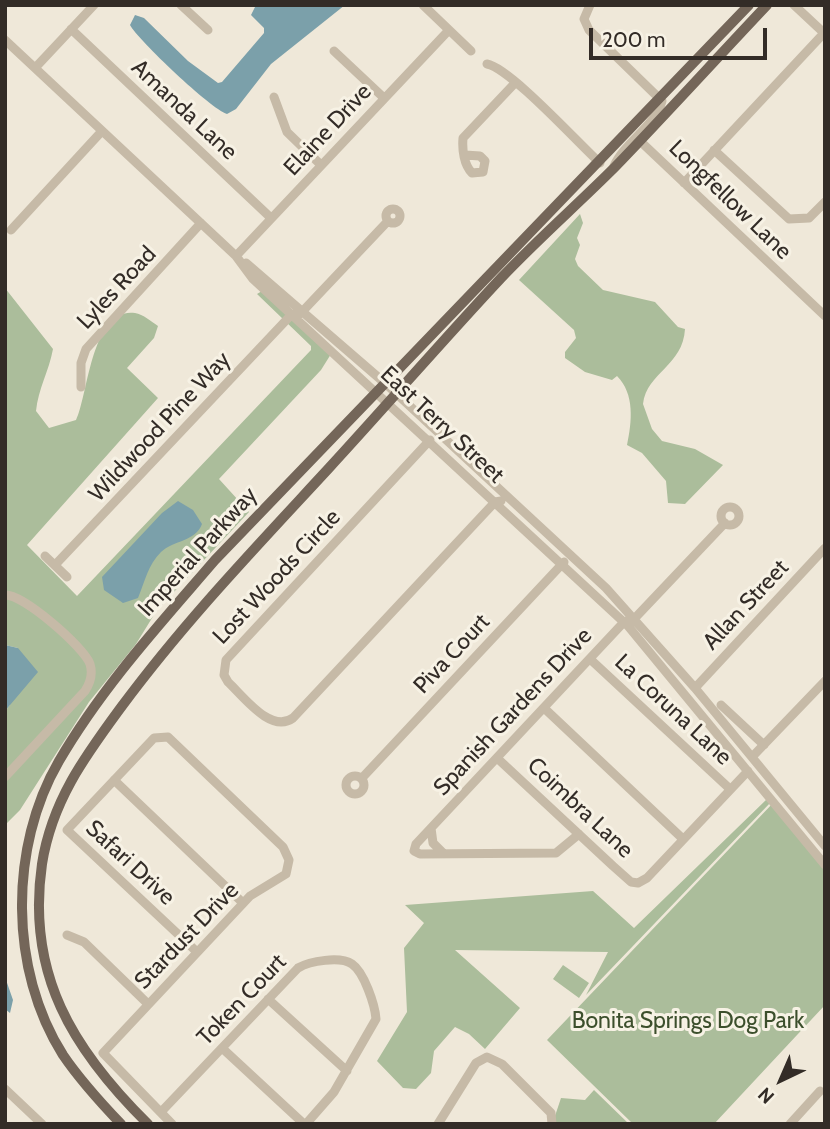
<!DOCTYPE html>
<style>
body{margin:0}
#map{position:relative;width:830px;height:1129px;overflow:hidden;background:#efe8d9;font-family:Cabin,sans-serif}
canvas{display:block}
.frame{position:absolute;inset:0;border:7px solid #332c27;pointer-events:none}
.north{position:absolute;left:746px;top:1045px;width:70px;height:70px;-webkit-text-stroke:5px #f7f2e5;paint-order:stroke;rotate:224deg;font-size:19px;font-weight:700;line-height:28px;text-align:center;color:#332c27}
.north::after{content:'';display:block;margin:auto;width:24px;height:32px;background:#332c27;clip-path:polygon(50% 0,100% 100%,50% 72%,0 100%)}
.scale{position:absolute;left:589px;top:28px;width:178px;height:32px;box-sizing:border-box;border:4px solid #332c27;border-top:0;padding-left:9px;font-size:21px;line-height:24px;white-space:nowrap;color:#332c27;-webkit-text-stroke:5px #f7f2e5;paint-order:stroke}
</style>
<div id="map">
<canvas width="830" height="1129"></canvas>
<div class="frame"></div>
<div class="north">N</div>
<div class="scale">200 m</div>
</div>
<script>
const context = document.querySelector('canvas').getContext('2d');
context.lineJoin = 'round';
function fill(path, color) { context.fillStyle = color; context.fill(path, 'evenodd'); }
function trace(path, color, width, dash) { context.strokeStyle = color; context.lineWidth = width; context.lineCap = dash ? 'butt' : 'round'; context.setLineDash(dash || []); context.stroke(path); }
function drawText(font, color, halo, rows, align = 'center') {
  context.font = font + ' Cabin,sans-serif'; context.lineWidth = 6; context.setLineDash([]); context.textBaseline = 'middle'; context.strokeStyle = halo; context.fillStyle = color; for (const [text, x, y, turn = 0] of rows) {
    context.save(); context.translate(x, y); context.rotate((+turn || 0) * Math.PI / 180); context.textAlign = isNaN(turn) ? turn : align; if (halo) context.strokeText(text, 0, 0); context.fillText(text, 0, 0); context.restore();
  }
}
fill(new Path2D(`
 M580,214L583,223L577,238L580,245L575,259L578,266L603,290L655,302L678,327L685,329C683,366 647,372 643,404L652,429L662,441L695,449L723,465L685,504L668,503L666,481L642,453L627,445C632,422 635,394 617,376L612,380L585,372L565,358V352L576,338L574,330L519,280Z
 M5,288L53,349C49,371 38,389 36,411L49,428L76,420C88,397 91,307 135,313C143,314 152,322 158,326L154,338L127,368L158,398L27,545L77,596L311,350V346L257,294L262,291L331,354L321,370L219,479L249,512L157,610L136,644L89,702L20,810L5,825V711L10,705L18,648L5,645Z
 M767,799L770,803L586,995L608,952L455,950L520,1008L485,1049L469,1034L455,1027L434,1051L431,1073L416,1089L403,1088L377,1061L407,1012L404,948L424,923L405,905L593,891L634,928Z
 M774,802L825,865V1005L714,1124H633L547,1040Z
 M563,965L589,983L579,998L553,979Z
 M594,1090L629,1124H548L555,1116L561,1098L585,1100Z`), '#abbd9b');
fill(new Path2D(`
 M256,5H345L271,64L236,109L227,114C211,109 138,40 130,25L135,15L144,18L188,61L218,83L222,82L264,33V28L251,15Z
 M178,501L193,510L202,524C195,542 174,540 161,552C148,565 145,581 138,598L123,603L104,590L102,577L162,513Z
 M5,645L18,648L38,672L5,711Z
 M5,977L13,1000L10,1013L5,1009Z`), '#7ba0aa');
trace(new Path2D(`
 M181,5L208,30
 M423,5L471,51
 M590,5L584,19L589,30L662,101C656,125 625,142 614,166
 M794,5L824,33
 M71,29L271,218
 M5,40L236,256L253,279L628,626L825,865
 M334,51L384,98
 M487,64C510,68 579,144 600,163
 M35,68L94,5
 M274,97L287,132L321,165
 M640,141L825,316
 M714,150L789,219L809,218L825,202
 M465,155L480,156L485,161L483,172L472,173C464,165 462,150 463,138L515,83
 M684,183L825,32
 M386 216a7 7 0 1 1 14 0a7 7 0 1 1-14 0Z
 M11,230L102,131
 M236,256L449,30
 M246,263L386,384L606,588L695,688L825,846
 M300,314L388,221
 M81,387V363L86,349L201,223
 M430,440L226,660L224,675L228,682C244,697 271,734 293,718L495,502L501,501
 M721 516a9 9 0 1 1 18 0a9 9 0 1 1-18 0Z
 M45,556L67,577
 M55,565L292,314
 M5,595C23,594 84,647 90,664C93,674 91,682 85,691L5,777
 M590,659L730,789
 M695,688L825,548
 M721,705L764,745
 M544,708L683,839
 M752,757L825,681
 M497,758L613,866L631,882L638,883L647,878L748,771
 M346 785a9 9 0 1 1 18 0a9 9 0 1 1-18 0Z
 M362,778L564,562
 M114,780L243,903
 M431,828L433,843L443,853
 M579,834L556,853L420,854L414,851L416,844L624,622L635,618L725,523
 M67,935L84,942L148,1004
 M268,999L347,1071
 M222,1048L304,1124
 M5,1089L42,1124
 M161,1112L298,968C310,961 340,956 352,964C364,972 375,1005 376,1019L334,1092L306,1124
 M172,1124L103,1053L250,896L286,874L289,860L283,847L168,737L154,738L67,830L197,952
 M438,1124L476,1063L487,1057L502,1064L551,1113L552,1124
 M790,1124L820,1091`), '#c6baa7', 9);
trace(new Path2D(`
 M121,1124C100,1102 80,1080 63,1055C9,970 9,847 59,761C102,687 160,624 215,560L749,5
 M148,1124C73,1050 26,974 42,864C52,800 86,755 122,706C185,621 257,546 329,468C387,405 443,340 502,277C538,239 578,204 615,167C666,114 716,59 767,5`), '#746659', 10);
drawText('23px', '#332c27', '#f7f2e5', [
 ["Amanda Lane",184,110,43],
 ["Elaine Drive",328,130,-47],
 ["Longfellow Lane",730,200,44],
 ["Lyles Road",117,288,-47],
 ["East Terry Street",442,425,43],
 ["Wildwood Pine Way",160,427,-47],
 ["Imperial Parkway",198,552,-48],
 ["Lost Woods Circle",277,577,-47],
 ["Allan Street",746,605,-47],
 ["Piva Court",452,654,-47],
 ["La Coruna Lane",673,710,43],
 ["Spanish Gardens Drive",513,712,-47],
 ["Coimbra Lane",580,808,43],
 ["Safari Drive",130,863,43],
 ["Stardust Drive",187,936,-46],
 ["Token Court",242,1000,-46]
]);
drawText('23px', '#3c4f2c', '#f7f2e5', [
 ["Bonita Springs Dog Park",688,1021]
]);
</script>
